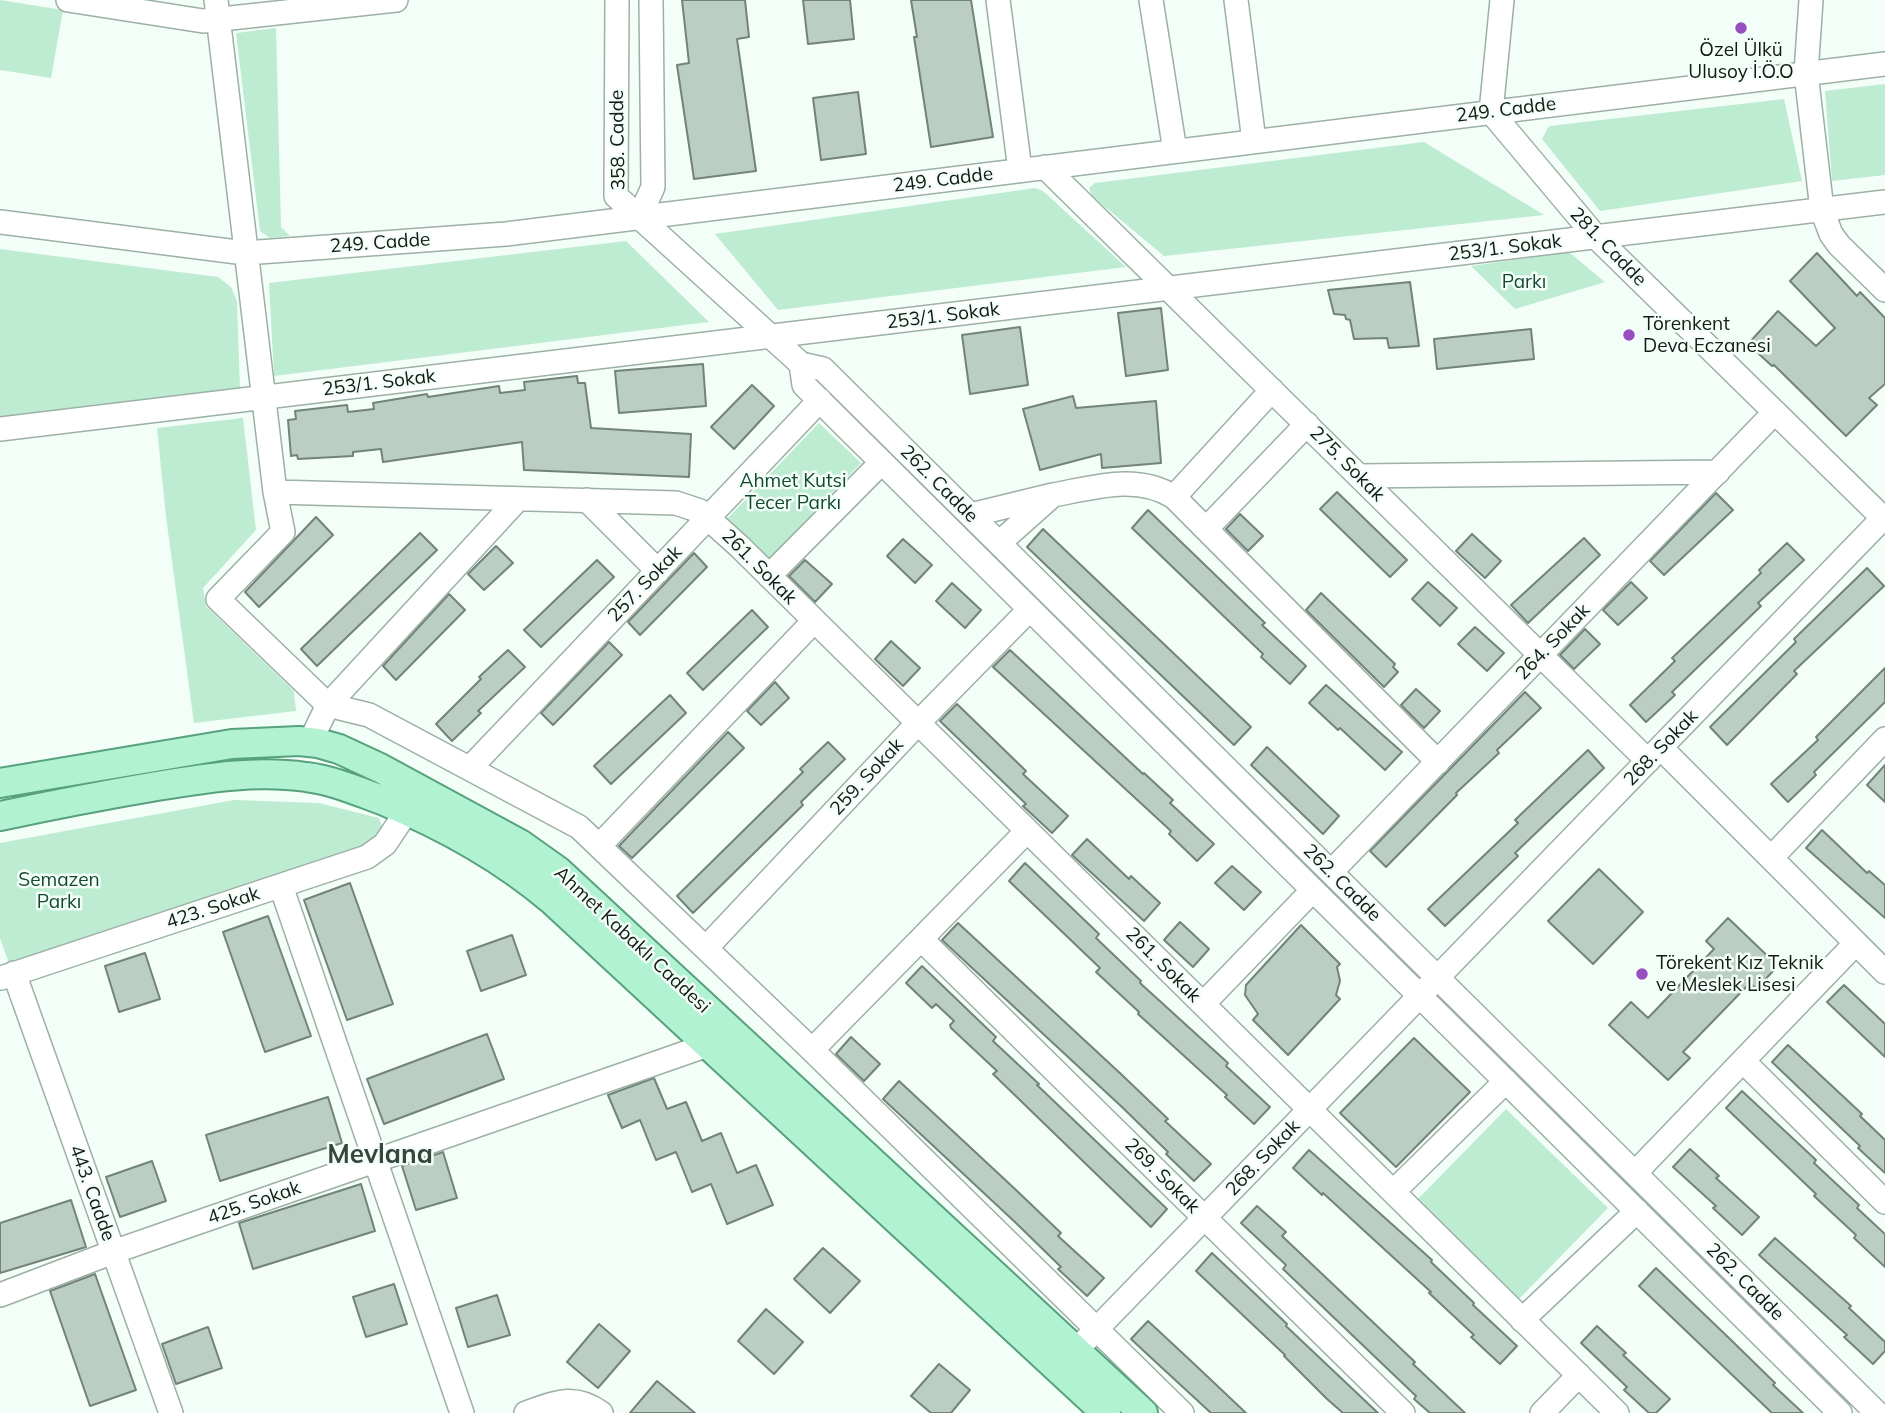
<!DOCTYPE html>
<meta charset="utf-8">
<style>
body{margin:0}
canvas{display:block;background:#f3fef8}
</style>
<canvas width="1885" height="1413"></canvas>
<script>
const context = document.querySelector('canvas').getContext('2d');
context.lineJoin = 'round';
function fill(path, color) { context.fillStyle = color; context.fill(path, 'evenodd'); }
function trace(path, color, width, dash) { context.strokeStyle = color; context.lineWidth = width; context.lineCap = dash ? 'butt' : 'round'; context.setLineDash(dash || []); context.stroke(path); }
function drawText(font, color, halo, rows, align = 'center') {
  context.font = font + ' Mulish,sans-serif'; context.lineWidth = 5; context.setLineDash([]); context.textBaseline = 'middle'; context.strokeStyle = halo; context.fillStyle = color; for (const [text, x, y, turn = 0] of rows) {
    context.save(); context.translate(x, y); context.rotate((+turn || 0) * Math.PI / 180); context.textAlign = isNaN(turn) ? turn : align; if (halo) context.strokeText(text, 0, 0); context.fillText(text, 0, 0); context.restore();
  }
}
fill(new Path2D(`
 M0,0L63,10L51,78L0,70Z
 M276,28L281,227L290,236L270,238L260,231L236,33Z
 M1885,84V175L1832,181L1825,91Z
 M1784,99L1802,181L1600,211L1542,139L1549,126Z
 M1424,142L1544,215L1164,256L1092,196L1089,188L1095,183Z
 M1035,188L1043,191L1126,267L778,310L715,234Z
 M626,241L709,322L274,376L269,283Z
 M0,249L218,277L231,287L237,301L240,389L0,422Z
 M1569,252L1605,282L1515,309L1471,266Z
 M243,418L256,530L203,588L206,606L294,691L296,711L194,723L166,517L157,428Z
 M819,423L861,463L769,559L727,519Z
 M234,800L319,803L379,818L384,831L380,842L11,969L0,938V843Z
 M1506,1109L1608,1208L1519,1299L1417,1200Z`), '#beecd2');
const building = new Path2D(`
 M682,0H745L749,37L737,39L756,171L694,179L677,65L689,63Z
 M803,0H850L854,39L808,44Z
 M911,0H971L993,137L931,147L914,37H917Z
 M858,92L866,154L821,160L813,98Z
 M1817,253L1857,296L1860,292L1885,318V384L1869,398L1877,405L1846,436L1774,365L1772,366L1748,344L1778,311L1816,346L1835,328L1790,281Z
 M1410,282L1419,346L1389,348L1387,338L1354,339L1350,320L1346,319L1345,315L1334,314L1328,290Z
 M1161,308L1168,370L1126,376L1118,313Z
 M1020,327L1028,385L970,394L962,335Z
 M1531,329L1534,359L1437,369L1434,339Z
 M703,364L706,406L619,413L615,371Z
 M577,376L578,383H585L591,428L691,434L689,477L524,470L522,442L383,462L381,449L353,452V456L298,459L297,455L291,456L288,420L296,419L295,411L347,405L348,412L374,409L373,403L427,394L428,397L499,386L500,393L525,390L524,382Z
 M752,385L774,406L734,449L711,427Z
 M1073,396L1076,408L1156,401L1161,463L1102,468L1101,454L1040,470L1023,409Z
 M1337,492L1407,560L1390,577L1320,509Z
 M1716,493L1733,510L1664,575L1650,561Z
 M1148,510L1265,623L1262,625L1306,666L1290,684L1261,657L1263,654L1132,528Z
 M1240,514L1263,536L1248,551L1226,529Z
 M316,517L333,535L259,607L245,592Z
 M1043,529L1251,727L1234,745L1027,547Z
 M420,533L437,550L317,666L301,649Z
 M1472,534L1501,561L1485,578L1456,551Z
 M1584,538L1600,555L1528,623L1511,605Z
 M903,539L932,565L915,583L887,556Z
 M1787,543L1804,560L1758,603L1761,606L1672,692L1675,695L1646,722L1630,705L1675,661L1672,658L1761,573L1759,570Z
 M496,546L513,563L484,590L468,574Z
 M694,553L707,567L640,635L628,622Z
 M597,560L614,577L541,647L524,630Z
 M805,560L832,584L815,602L789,576Z
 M1867,568L1884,586L1794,671L1797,674L1727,745L1710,727L1796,642L1794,639Z
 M1428,582L1457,608L1440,626L1412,599Z
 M1631,582L1647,598L1618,625L1603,610Z
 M952,583L981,610L965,628L936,601Z
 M1321,593L1395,664L1393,667L1398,672L1384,687L1306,610Z
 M449,594L465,610L396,680L383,666Z
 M752,610L768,627L703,690L687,673Z
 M1475,627L1504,653L1487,671L1458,644Z
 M1585,629L1600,644L1574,669L1560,655Z
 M891,641L920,668L903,686L875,659Z
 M609,642L622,655L553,725L541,713Z
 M508,650L525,667L478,711L481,713L452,741L436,724L481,679L479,677Z
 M1010,650L1143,774L1144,773L1173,800L1170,803L1214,844L1197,861L1169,834L1171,831L993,667Z
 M1885,668V702L1814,772L1816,775L1788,802L1771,784L1818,740L1816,737Z
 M775,682L789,698L761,725L747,711Z
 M1326,685L1402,752L1385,770L1340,728L1338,730L1309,703Z
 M1416,689L1440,711L1424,728L1401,705Z
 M1525,692L1541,708L1497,750L1499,753L1456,793L1457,795L1386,867L1370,851Z
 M670,695L686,713L611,784L594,766Z
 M957,704L1026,771L1023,774L1068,816L1052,833L1023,806L1026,804L940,721Z
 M728,732L744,748L632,858L619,846Z
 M828,742L845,759L801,802L803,805L693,913L677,896L803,772L800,769Z
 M1267,747L1339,816L1323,834L1251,765Z
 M1588,750L1604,768L1515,853L1518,856L1445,926L1428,909L1518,823L1515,820Z
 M1885,765V802L1867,785Z
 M1822,830L1867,873L1869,871L1885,885V918L1806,848Z
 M1087,839L1129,879L1131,876L1160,903L1144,921L1072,855Z
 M1025,863L1099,934L1096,938L1141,981L1140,983L1228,1063L1226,1066L1270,1107L1254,1124L1225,1097L1227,1095L1138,1014L1139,1012L1096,972L1100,968L1009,881Z
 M1232,866L1261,892L1244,910L1215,883Z
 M1599,869L1643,912L1593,964L1548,921Z
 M350,883L393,1004L347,1020L304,900Z
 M268,916L311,1036L265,1052L223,932Z
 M1728,918L1778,966L1756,989L1750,983L1683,1052L1690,1058L1668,1080L1609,1025L1631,1002L1648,1018L1714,949L1706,941Z
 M1180,922L1209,949L1193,967L1164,940Z
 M958,923L1122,1075L1168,1119L1165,1121L1211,1164L1194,1181L1166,1154L1168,1152L1123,1108L942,940Z
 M1301,925L1340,964L1337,967L1340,981L1336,995L1340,999L1288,1055L1253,1020L1258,1014L1245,995L1246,985Z
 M512,935L526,975L481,991L467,951Z
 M145,953L160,999L119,1012L105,966Z
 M922,966L996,1037L993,1041L1039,1084L1037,1085L1167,1209L1151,1227L993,1074L997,1071L951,1028L950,1025L954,1021L936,1004L932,1008L906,983Z
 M1844,985L1885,1024V1057L1827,1002Z
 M487,1034L504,1079L384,1124L367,1079Z
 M851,1037L880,1064L864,1081L836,1054Z
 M1414,1038L1470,1092L1396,1167L1340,1113Z
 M1788,1045L1862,1114L1860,1116L1885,1140V1173L1858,1148L1860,1146L1772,1062Z
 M654,1078L667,1109L686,1102L702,1141L721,1133L737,1173L756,1165L773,1205L727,1224L711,1184L692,1192L676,1152L656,1160L640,1120L622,1128L608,1095Z
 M899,1081L1015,1189L1061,1233L1058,1236L1104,1278L1087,1296L1058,1269L1061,1267L1016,1223L883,1099Z
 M1742,1091L1816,1160L1814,1163L1859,1205L1857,1208L1885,1234V1267L1854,1238L1856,1235L1814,1196L1816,1194L1726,1108Z
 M328,1097L342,1143L220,1181L206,1135Z
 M1690,1149L1719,1176L1716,1178L1759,1217L1742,1235L1713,1208L1716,1206L1673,1167Z
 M1309,1150L1432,1260L1431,1262L1474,1303L1473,1305L1517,1346L1500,1364L1471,1337L1474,1335L1429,1293L1431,1292L1323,1193L1322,1195L1293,1168Z
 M443,1152L457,1198L416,1210L402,1166Z
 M152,1161L166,1201L120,1217L106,1177Z
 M361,1184L375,1231L253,1269L239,1223Z
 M71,1200L86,1247L0,1273V1223Z
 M1257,1206L1286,1232L1282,1236L1415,1362L1413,1364L1465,1413H1430L1414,1399L1416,1396L1283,1269L1286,1265L1241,1223Z
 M1775,1238L1851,1306L1849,1308L1885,1342V1351L1873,1364L1844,1337L1847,1335L1759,1255Z
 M823,1248L860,1281L830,1313L794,1279Z
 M1212,1253L1287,1324L1286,1326L1378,1413H1343L1327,1399L1284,1356L1285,1355L1196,1271Z
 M1656,1268L1731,1340L1775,1383L1773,1385L1803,1413H1772L1639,1286Z
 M95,1274L136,1390L90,1406L50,1291Z
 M394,1284L407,1324L366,1337L353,1297Z
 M497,1295L510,1335L468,1347L456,1308Z
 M766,1309L803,1342L774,1374L738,1341Z
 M1148,1321L1191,1361L1246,1413H1211L1160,1366L1131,1339Z
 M599,1324L630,1351L598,1388L567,1362Z
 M1597,1326L1626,1353L1623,1355L1670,1399L1656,1413H1649L1624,1390L1627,1387L1581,1343Z
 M208,1327L222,1368L176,1384L162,1344Z
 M939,1364L970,1390L951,1413H931L911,1396Z
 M657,1381L695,1413H630Z`);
fill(building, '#bbcec3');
trace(building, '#728379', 2);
const minor = new Path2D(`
 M68,0L203,21L396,0
 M216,0L275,492
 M617,0L616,196L801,364L823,369L1877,1413
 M998,0L1020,170
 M1151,0L1175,151
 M1236,0L1254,141
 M1502,0L1491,112L1596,237L1885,520
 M1811,0L1806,73L1822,210L1831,234L1839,245L1885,290
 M1045,167L1648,761
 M639,218L653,187L651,0
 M0,222L245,253L506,234L1885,64
 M801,364L804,385L1840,1413
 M0,429L1885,202
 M1359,476L1718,472
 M1053,495C1092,488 1137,473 1174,497L1272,390
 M1174,497L1438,762
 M587,500L658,571
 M971,515L1053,495L999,543
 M1206,529L1307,424
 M769,576L882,462
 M310,742L328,705L518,499
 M1661,748L1885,972
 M470,768L820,400
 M600,845L814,621
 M1771,858L1885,739
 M1331,872L1775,412
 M281,886L462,1413
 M921,939L1403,1413
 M706,948L918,723L1030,609
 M14,973L171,1413
 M1,978L367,857L385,844L407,811
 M1203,1004L1313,890
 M812,1050L1027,831
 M1743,1061L1885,1202
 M1635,1173L1856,943
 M1393,1192L1506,1081
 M0,1295L113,1252L708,1045
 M1522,1320L1637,1211
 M1085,1341L1885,516
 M526,1413C555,1403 574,1393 601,1413
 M1182,1413L812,1050L579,827L369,715L328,705L218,599L283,532L275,492L676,503L700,511L740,547L1617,1413
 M1542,1413L1579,1375`);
const major = new Path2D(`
 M0,783L232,744L299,741L318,743L339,749L380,768L520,844L558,871L1143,1413
 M0,816C52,805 104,795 157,786C207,778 256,770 306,777C332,780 357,791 382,800C443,825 501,857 552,900L1106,1413`);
trace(minor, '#9db0a5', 26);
trace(major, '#57a17d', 32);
trace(minor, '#fff', 23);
trace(major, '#b0f2d2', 28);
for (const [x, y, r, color] of [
 [1741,28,7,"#964ec1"],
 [1629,335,7,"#964ec1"],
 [1642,974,7,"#964ec1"]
]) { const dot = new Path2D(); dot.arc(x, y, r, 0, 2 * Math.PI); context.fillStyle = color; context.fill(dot); trace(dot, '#f3fef8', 2.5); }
drawText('19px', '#131a16', '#f3fef8', [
 ["Özel Ülkü",1741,50,"center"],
 ["Ulusoy İ.Ö.O",1741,72,"center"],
 ["Törenkent",1643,324],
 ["Deva Eczanesi",1643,346],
 ["Törekent Kız Teknik",1656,963],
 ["ve Meslek Lisesi",1656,985]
], 'left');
drawText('19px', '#131a16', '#f3fef8', [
 ["249. Cadde",1506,110,-7],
 ["358. Cadde",618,140,-91],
 ["249. Cadde",943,180,-7],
 ["249. Cadde",380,243,-4],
 ["281. Cadde",1608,247,46],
 ["253/1. Sokak",1505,248,-7],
 ["253/1. Sokak",943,316,-7],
 ["253/1. Sokak",379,383,-7],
 ["275. Sokak",1347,464,45],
 ["262. Cadde",939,484,45],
 ["261. Sokak",759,567,45],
 ["257. Sokak",645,584,-46],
 ["264. Sokak",1553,642,-46],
 ["268. Sokak",1661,748,-46],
 ["259. Sokak",867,777,-47],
 ["262. Cadde",1342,883,45],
 ["423. Sokak",213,908,-18],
 ["Ahmet Kabaklı Caddesi",632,940,43],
 ["261. Sokak",1163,965,45],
 ["268. Sokak",1263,1158,-46],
 ["269. Sokak",1162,1176,45],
 ["443. Cadde",92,1193,70],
 ["425. Sokak",254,1203,-19],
 ["262. Cadde",1745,1282,45]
]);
drawText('19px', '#124831', '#f3fef8', [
 ["Parkı",1524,282],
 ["Ahmet Kutsi",793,481],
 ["Tecer Parkı",793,503],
 ["Semazen",59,880],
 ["Parkı",59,902]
]);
drawText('bold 26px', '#36463e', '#f3fef8', [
 ["Mevlana",380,1155]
]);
</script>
